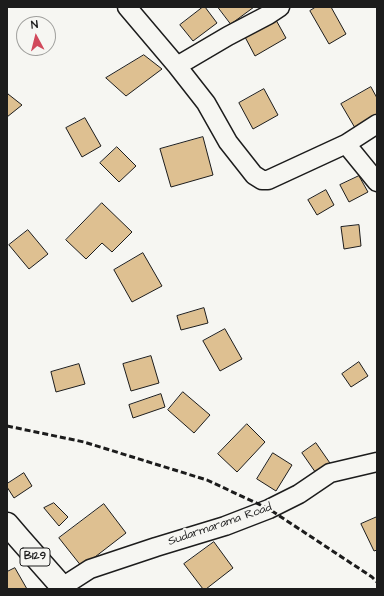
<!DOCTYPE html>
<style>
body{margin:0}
#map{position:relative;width:384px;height:596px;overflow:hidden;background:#f6f6f2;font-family:"Architects Daughter",sans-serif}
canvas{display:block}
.frame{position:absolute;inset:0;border:8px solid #1c1c1c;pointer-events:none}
.north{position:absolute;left:16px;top:16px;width:40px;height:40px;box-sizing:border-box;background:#f6f6f2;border:1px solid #9f9f9c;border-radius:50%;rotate:353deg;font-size:11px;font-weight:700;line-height:16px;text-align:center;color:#1c1c1c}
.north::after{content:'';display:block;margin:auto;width:14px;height:18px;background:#d1495b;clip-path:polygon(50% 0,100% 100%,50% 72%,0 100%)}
</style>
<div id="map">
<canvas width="384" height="596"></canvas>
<div class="frame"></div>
<div class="north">N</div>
</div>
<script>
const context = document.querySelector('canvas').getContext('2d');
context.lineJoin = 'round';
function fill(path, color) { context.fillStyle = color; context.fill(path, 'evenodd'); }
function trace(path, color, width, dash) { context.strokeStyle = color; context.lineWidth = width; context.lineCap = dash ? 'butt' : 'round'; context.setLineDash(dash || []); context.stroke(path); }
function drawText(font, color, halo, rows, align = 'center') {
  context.font = font + ' "Architects Daughter",sans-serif'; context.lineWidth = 4; context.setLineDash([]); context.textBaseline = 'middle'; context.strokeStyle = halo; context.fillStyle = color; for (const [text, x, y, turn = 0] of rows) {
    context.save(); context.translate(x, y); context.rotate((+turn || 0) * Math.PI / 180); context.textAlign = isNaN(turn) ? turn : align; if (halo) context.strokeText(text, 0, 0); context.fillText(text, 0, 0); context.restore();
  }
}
const building = new Path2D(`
 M203,7H205L217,23L193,41L180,25Z
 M218,7H254L231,24Z
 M316,7H331L346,34L329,44L310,11Z
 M276,20L286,38L255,56L245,37Z
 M144,55L162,69L126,96L106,78Z
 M371,87L377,98V122L358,133L341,104Z
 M264,89L278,115L253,129L239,103Z
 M8,94L22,105L7,117V95Z
 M85,118L101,146L82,157L66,128Z
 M203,137L213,175L171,187L160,149Z
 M117,147L136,166L119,182L100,163Z
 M359,176L368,192L349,202L340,185Z
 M326,190L334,205L317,215L308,200Z
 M102,203L132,232L112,252L102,243L86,259L66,240Z
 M359,225L361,246L344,249L341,227Z
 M28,230L48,254L29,269L9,245Z
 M143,253L162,286L132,302L114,270Z
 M204,308L208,323L181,330L177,316Z
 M225,329L242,359L220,371L203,341Z
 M151,356L159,383L131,391L123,364Z
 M359,362L368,376L351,387L342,374Z
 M79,364L85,384L56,392L51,372Z
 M183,392L210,415L194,433L168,410Z
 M161,394L165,407L133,418L129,405Z
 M247,424L265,442L237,472L218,454Z
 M316,443L332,466L318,476L302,453Z
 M273,453L292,465L276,491L257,479Z
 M24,473L32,486L14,498L7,487V484Z
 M54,503L68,517L59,526L44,508Z
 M104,504L126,533L82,567L59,538Z
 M377,517V550L374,551L361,524Z
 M214,542L233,568L206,589H203L184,564Z
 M15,568L27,589H7V572Z`);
fill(building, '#dec091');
trace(building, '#1c1c1c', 1);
const minor = new Path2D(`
 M127,7L177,66L206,103L228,142L254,175L262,180H268L346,144L377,124
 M177,66L228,36L268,15L280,7
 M346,144L377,182
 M62,587L90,569L156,547L225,526L269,509L299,494L330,473L377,462`);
const primary = new Path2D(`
 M7,524L19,538L64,589`);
trace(minor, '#1c1c1c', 21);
trace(primary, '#1c1c1c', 25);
trace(minor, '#f6f6f2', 18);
trace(primary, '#f6f6f2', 22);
trace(new Path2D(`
 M7,426L84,442L207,480L269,509L372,577L377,582`), '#1c1c1c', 3, [6, 3]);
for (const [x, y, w] of [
 [35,557,30]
]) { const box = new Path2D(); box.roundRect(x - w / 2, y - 9, w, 18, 3); context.fillStyle = '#f6f6f2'; context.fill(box); trace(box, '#1c1c1c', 1); }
drawText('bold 11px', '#1c1c1c', null, [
 ["B129",35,557]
]);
drawText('12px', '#1c1c1c', '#f6f6f2', [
 ["Sudarmarama Road",220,525,-19]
]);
</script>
